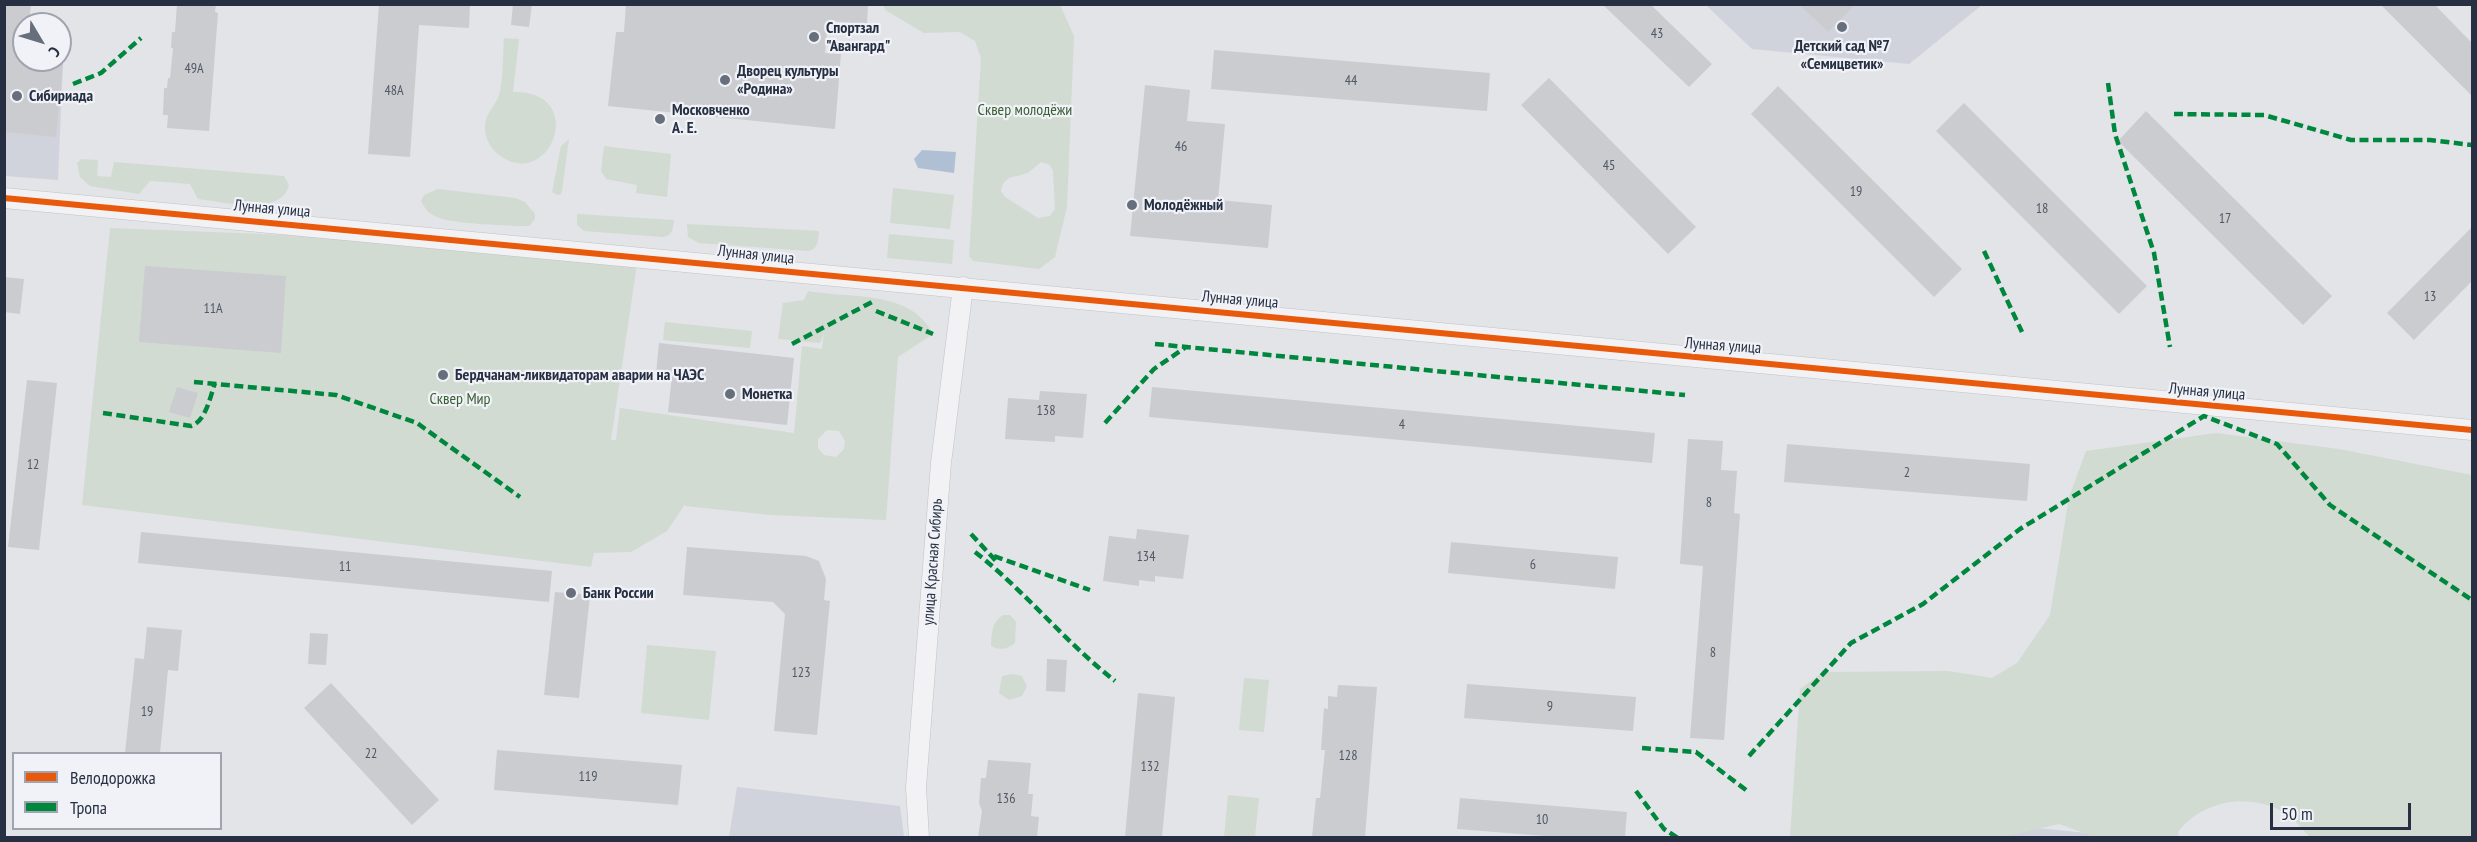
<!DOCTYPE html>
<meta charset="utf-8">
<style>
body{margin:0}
#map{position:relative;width:2477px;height:842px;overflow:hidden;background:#e2e4e8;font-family:"PT Sans Narrow",sans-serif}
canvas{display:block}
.frame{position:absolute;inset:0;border:6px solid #273042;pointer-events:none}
.legend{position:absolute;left:12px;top:752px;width:210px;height:78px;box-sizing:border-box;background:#f0f2f7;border:2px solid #a0a4af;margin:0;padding:8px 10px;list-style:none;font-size:18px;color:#273042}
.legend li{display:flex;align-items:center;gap:12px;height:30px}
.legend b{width:30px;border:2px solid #a0a4af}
.north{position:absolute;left:12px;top:12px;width:60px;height:60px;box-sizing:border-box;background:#f0f2f7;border:2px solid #a0a4af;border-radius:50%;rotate:128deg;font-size:16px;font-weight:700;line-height:24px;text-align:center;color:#273042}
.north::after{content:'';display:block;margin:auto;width:21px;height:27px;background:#686f7c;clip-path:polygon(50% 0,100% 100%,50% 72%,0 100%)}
.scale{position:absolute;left:2270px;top:803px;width:141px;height:27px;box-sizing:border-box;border:3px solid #273042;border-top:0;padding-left:8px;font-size:18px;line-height:21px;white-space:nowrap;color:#273042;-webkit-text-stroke:4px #f0f2f7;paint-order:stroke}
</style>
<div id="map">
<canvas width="2477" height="842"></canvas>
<div class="frame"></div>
<ul class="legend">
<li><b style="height:8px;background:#e8590c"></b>Велодорожка</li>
<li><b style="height:8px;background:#00873e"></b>Тропа</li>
</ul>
<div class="north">С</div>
<div class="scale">50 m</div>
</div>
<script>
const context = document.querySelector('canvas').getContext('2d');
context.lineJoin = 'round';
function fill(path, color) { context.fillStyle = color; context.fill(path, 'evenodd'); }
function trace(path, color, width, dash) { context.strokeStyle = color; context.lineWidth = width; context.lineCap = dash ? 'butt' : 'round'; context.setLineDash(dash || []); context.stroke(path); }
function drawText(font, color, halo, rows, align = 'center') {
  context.font = font + ' "PT Sans Narrow",sans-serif'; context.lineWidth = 4.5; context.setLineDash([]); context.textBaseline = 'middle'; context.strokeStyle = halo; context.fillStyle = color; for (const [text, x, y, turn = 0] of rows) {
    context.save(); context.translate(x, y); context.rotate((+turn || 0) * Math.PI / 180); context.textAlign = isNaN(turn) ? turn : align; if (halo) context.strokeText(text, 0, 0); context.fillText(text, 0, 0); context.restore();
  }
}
fill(new Path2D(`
 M1706,5H1982L1909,64L1752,49Z
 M4,57L63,63L58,180L5,176Z
 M737,787L900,806L904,837H729Z
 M1998,824L2126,837L1996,838Z`), '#d0d3db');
fill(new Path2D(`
 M884,5H1060L1074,36L1067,207L1055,257L1039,269L973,261L969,256L981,58L975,41L960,32L924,33L885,10ZM1041,162L1050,165L1053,171L1055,209L1050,216L1038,218L1005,197L1001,191C1004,173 1016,179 1029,172C1033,169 1037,165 1041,162Z
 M504,38L519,39L513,92C589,90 551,193 499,155C490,148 485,138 485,127C485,114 493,109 498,98C503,89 503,51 504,38Z
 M569,139L562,191L561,194L557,195L552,192L561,146Z
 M604,146L671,154L667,197L636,193L637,185L606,179L601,171Z
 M81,159L98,160L97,176L111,177L114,162L284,176L289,185C281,217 223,202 198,199L190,184L150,181L139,194L90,186L80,177L77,163Z
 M893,188L954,195L950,229L890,223Z
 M438,189L515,198L525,202L535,214V219L529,226C511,226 452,224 437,217C429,214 425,209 421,201L424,195Z
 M577,214L674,220C673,229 673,235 663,237L584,231L577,225Z
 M687,224L819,231C818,240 819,249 808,251L699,243L688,237Z
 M110,228L388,239L637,264L611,440H616L620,408L794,433L802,346L822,349L824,333L820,343L778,339L783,303L804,300L808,291C852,299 910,289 933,334L898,357L886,520L771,515L685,506V504L667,531L631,552L594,553L591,567L82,505ZM827,430L839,431L845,441L844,449L836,457L824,455L818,448V439Z
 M889,234L954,240L952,264L887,258Z
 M665,322L752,331L750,348L663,340Z
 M2216,433L2339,449L2472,475V837H2310C2303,830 2295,820 2287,814C2251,792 2204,799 2178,832L2179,837H2095L2059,824L1999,838L1790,837L1800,689L1823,672L1948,671L1992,678L2017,663L2050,615L2069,497L2086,451Z
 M1003,615H1010L1016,622L1015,643C1007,649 1001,651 991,646C992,633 991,623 1003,615Z
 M647,645L716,651L709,720L641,713Z
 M1013,674L1022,676L1027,686L1022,696L1009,700L999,693L1002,676Z
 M1244,678L1269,680L1264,732L1239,730Z
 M1228,795L1259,798L1255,837H1224Z`), '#d2dbd2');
fill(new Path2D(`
 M922,150L956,152L954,173L918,168L914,159Z`), '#afc0d4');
fill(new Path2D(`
 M4,4H31L29,24H24V60L63,63L56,137L4,132Z
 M177,4H216L215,12L218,13L209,131L167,128L168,115H163L164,88H167L168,78H170L173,48H171L172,32H175Z
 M379,4H470L469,28L419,25L410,157L368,154Z
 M513,4H532L529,27L511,25Z
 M626,4H868L867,24L828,21L825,53L841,54L835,129L608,106L616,32H624Z
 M1602,4H1650L1712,64L1689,87Z
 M1799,4H1855L1828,32Z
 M2380,4H2434L2472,43V96Z
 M1214,50L1490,73L1487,111L1211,89Z
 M1549,78L1696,227L1668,254L1521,105Z
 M1145,85L1190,90L1187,121L1225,124L1218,200L1272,205L1268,248L1130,236Z
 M1778,86L1962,269L1934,297L1751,114Z
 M1964,103L2147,286L2119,314L1936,131Z
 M2146,111L2332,296L2303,325L2118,141Z
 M2472,227V281L2414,340L2387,313Z
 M145,266L286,276L281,353L139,342Z
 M4,277L24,279L20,314L4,312Z
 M659,343L794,358L787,425L668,412L672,376L656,374Z
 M27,380L57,383L39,550L8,547Z
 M177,387L198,393L190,418L169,412Z
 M1152,387L1655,433L1652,463L1149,417Z
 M1040,391L1087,394L1083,438L1055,436V442L1005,439L1008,398L1039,400Z
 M1688,439L1723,441L1721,470L1737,471L1734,513L1740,514L1724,740L1690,738L1703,566L1680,564Z
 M1787,444L2030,464L2027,501L1784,482Z
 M1137,529L1189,535L1183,579L1155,576V582L1139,580V586L1103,581L1109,536L1136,539Z
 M141,532L552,571L549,602L138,563Z
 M1451,542L1618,557L1615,589L1448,573Z
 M687,547L806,556L819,561L826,579L824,600L830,601L817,735L774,731L785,614L773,602L683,595Z
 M555,592L590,595L579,698L544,695Z
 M147,627L182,630L178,671L168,670L160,753H125L135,658L144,659Z
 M310,633L328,634L326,665L308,664Z
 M1047,659L1067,660L1065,692L1046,691Z
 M331,683L439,800L412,825L304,708Z
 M1467,684L1636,697L1633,731L1464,718Z
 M1338,685L1377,687L1365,837H1312L1316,798H1320L1325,750H1321L1324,708L1328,709V696L1337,697Z
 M1138,693L1175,697L1162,837H1125Z
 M497,750L682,765L678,805L494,790Z
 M988,760L1031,763L1028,794H1033L1031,816L1039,817L1037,837H978L982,811L979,803L981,778H986Z
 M1460,798L1627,812L1625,837H1558L1457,829Z`), '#caccd0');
const tertiary = new Path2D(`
 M4,198L2472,430
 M919,838L916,787L941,463L963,287`);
trace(tertiary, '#c0c2c6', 21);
trace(tertiary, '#f2f2f4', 20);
trace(new Path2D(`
 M2108,83L2115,134L2154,253L2170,347
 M73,84L101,73L141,38
 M2174,114L2264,115L2351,140H2430L2472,145
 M1984,251L2022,332
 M876,311L933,334
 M792,344L872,302
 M1155,344L1685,395
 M194,382L336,395L417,423L520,497
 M103,413L191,426C206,421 210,397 215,383
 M1105,423L1154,369L1186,347
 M971,534L997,562
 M975,552C1025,591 1065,642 1115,681
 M994,556L1090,590
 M1642,748L1696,752L1746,790
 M1749,756L1851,643L1923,604L2020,529L2204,416L2277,444L2330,505L2472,600
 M1636,791L1664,829L1678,838`), '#00873e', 4.5, [9, 4.5]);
trace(new Path2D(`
 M4,198L2472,430`), '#e8590c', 6);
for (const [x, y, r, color] of [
 [1842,27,6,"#686f7c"],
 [814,37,6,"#686f7c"],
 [725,80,6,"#686f7c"],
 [17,96,6,"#686f7c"],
 [660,119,6,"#686f7c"],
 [1132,205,6,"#686f7c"],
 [443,375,6,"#686f7c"],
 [730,394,6,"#686f7c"],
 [571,593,6,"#686f7c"]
]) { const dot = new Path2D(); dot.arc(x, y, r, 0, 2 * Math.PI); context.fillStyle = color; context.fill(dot); trace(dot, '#f0f2f7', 2); }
drawText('14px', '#505866', null, [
 ["43",1657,34],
 ["49А",194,69],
 ["44",1351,81],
 ["48А",394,91],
 ["46",1181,147],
 ["45",1609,166],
 ["19",1856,192],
 ["18",2042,209],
 ["17",2225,219],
 ["13",2430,297],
 ["11А",213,309],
 ["138",1046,411],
 ["4",1402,425],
 ["12",33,465],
 ["2",1907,473],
 ["8",1709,503],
 ["134",1146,557],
 ["6",1533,565],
 ["11",345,567],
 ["8",1713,653],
 ["123",801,673],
 ["9",1550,707],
 ["19",147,712],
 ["22",371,754],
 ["128",1348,756],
 ["132",1150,767],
 ["119",588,777],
 ["136",1006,799],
 ["10",1542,820]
]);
drawText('bold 16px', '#273042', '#f0f2f7', [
 ["Спортзал",826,28],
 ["\"Авангард\"",826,46],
 ["Детский сад №7",1842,46,"center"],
 ["«Семицветик»",1842,64,"center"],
 ["Дворец культуры",737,71],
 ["«Родина»",737,89],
 ["Сибириада",29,96],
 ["Московченко",672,110],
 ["А. Е.",672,128],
 ["Молодёжный",1144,205],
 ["Бердчанам-ликвидаторам аварии на ЧАЭС",455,375],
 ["Монетка",742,394],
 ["Банк России",583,593]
], 'left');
drawText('16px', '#3a5f34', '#f0f2f7', [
 ["Сквер молодёжи",1025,110],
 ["Сквер Мир",460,399]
]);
drawText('16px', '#273042', '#f0f2f7', [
 ["Лунная улица",272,209,5],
 ["Лунная улица",756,255,6],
 ["Лунная улица",1240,300,5],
 ["Лунная улица",1723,346,4],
 ["Лунная улица",2207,392,5],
 ["улица Красная Сибирь",933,562,-86]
]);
</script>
